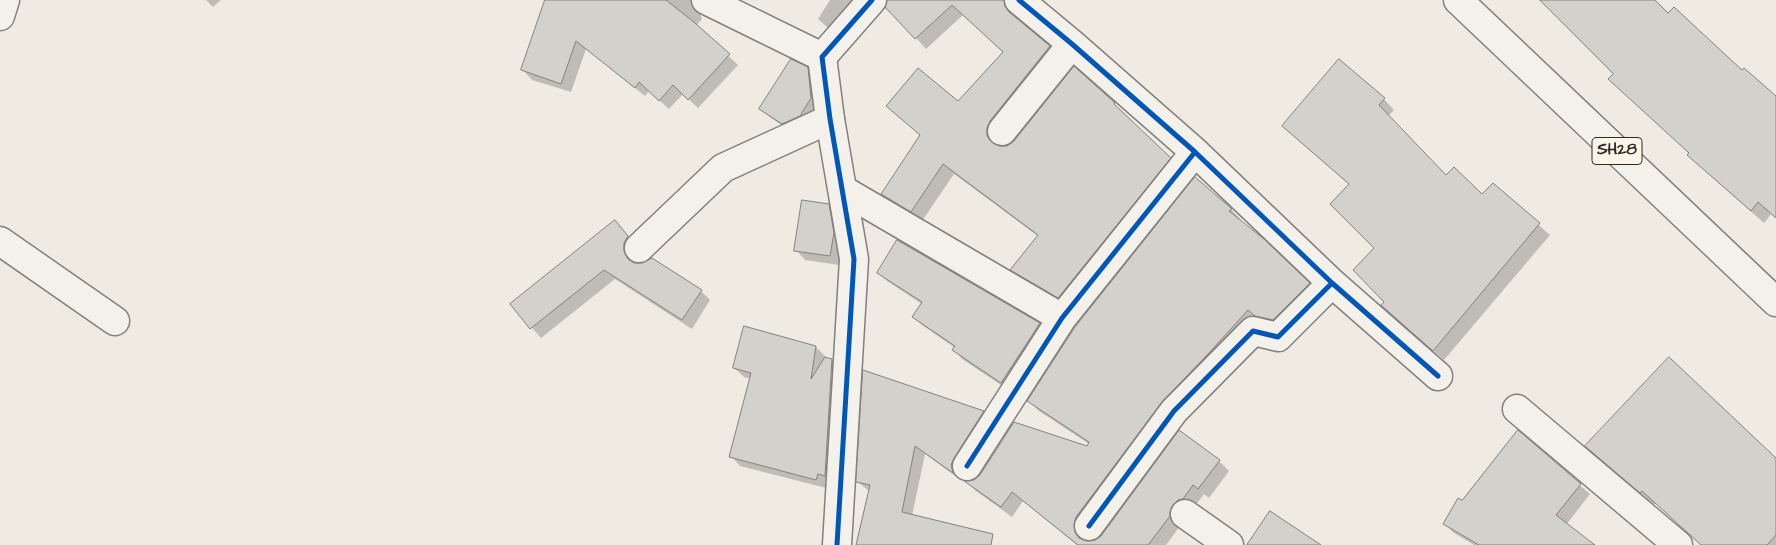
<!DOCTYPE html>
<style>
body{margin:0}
canvas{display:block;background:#efebe3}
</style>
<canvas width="1776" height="545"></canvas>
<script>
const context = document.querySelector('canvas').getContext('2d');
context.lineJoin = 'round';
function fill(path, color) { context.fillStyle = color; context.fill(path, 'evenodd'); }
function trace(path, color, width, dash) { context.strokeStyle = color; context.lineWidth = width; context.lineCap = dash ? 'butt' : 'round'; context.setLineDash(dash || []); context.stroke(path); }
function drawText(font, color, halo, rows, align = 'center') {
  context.font = font + ' "Architects Daughter",sans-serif'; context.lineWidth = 4; context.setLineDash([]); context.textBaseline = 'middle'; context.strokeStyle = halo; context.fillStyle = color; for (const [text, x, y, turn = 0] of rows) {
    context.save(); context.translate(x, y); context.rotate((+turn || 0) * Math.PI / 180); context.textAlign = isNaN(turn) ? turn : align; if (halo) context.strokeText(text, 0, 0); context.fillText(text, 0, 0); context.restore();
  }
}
fill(new Path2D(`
 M206,0H221L213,7Z
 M546,0H704L699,11L702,19L696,26L738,65L698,108L683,94L669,109L649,91L645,96L586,49L571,92L532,80L523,70Z
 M830,0H866L835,34L818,19Z
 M894,0H1003L1014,11L1016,19L1060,57L997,139V147H1008L1114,104L1125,114L1124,115L1180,169L1069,307L1022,280L1012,270L1039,237L954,174L922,221L893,204L882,194L921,136L887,106L958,103L1004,52L963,15L926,49L888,7Z
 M1549,0H1654L1668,15L1776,97V218L1771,214L1764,223L1701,167Z
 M807,68L817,78L821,108L793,133L771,118L761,109Z
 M1384,99L1394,110L1388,116L1446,177L1482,196L1493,185L1550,235L1444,360L1393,315L1386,302L1376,248L1350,185L1294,136Z
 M828,205L838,215L843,243L839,265L805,260L796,250Z
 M1231,209L1241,220L1240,221L1319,294L1284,329L1267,326L1083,536L1084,542H1095L1219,461L1229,471L1209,498L1204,494L1166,545H1077L1023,501L1012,517L976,491L967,482L974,481L1087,448L1089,444L1039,411L1029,401L1076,328Z
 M615,221L637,247L633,253L634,264L701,291L710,300L692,329L615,279L541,338L511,304Z
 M898,242L1039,324L1048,333L1010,391L962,359L954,350L955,348L922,325L913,317L922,304L887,281L878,273Z
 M816,347L825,356V358L832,360L841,370L826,488L740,466L731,456L751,379L744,377L734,368Z
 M864,372L983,412L992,422L961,475L962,481L925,454L912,516L956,545H857L870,492L858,482Z
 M1518,432L1590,494L1566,525L1592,545H1474L1454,533L1444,523Z
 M1587,446L1776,458V545H1702L1656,503L1654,505Z`), '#0003');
const building = new Path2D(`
 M545,0H666L695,23L730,54L688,100L673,85L659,101L639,82L635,88L576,41L561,84L521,70Z
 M887,0H1004L1005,6L1009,12L1050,46L990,121L987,128V136L993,143L1000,146H1007L1014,141L1074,66L1115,103L1114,104L1171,158L1058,298L1010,270L1038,235L943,164L911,212L881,194L920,135L886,106L918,68L958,101L1003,52L952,5L915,39L885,7Z
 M1540,0H1655L1668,13L1674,7L1742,70L1744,68L1776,96V218L1758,202L1751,211L1687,155L1689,153L1608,79L1613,74Z
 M791,59L808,67L811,98L800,116L782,124L759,109Z
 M1339,59L1385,98L1379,105L1446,175L1454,167L1482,194L1493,183L1540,223L1433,351L1381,305L1384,302L1353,270L1374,248L1330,204L1349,184L1282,126Z
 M1195,177L1232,209L1229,211L1264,239L1310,283L1273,320L1255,316L1248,310L1208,354L1162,402L1076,517L1074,524L1075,532L1079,538L1087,541L1095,540L1101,536L1179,430L1220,460L1198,489L1193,485L1183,499L1178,500L1173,505L1170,512V516L1148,545H1078L1012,492L1001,507L964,481L974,480L980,475L1014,422L1087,446L1089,442L1027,401L1075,327Z
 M802,200L829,204L834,233L830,256L794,251Z
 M615,220L628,236L624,243V251L628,259L634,263H642L652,258L702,290L682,320L604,270L530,329L510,304Z
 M897,240L1040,323L1001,383L952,350L955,346L912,317L922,302L877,273Z
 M744,326L816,346L811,379L825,357L832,359L825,476L818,474L816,480L729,457L751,373L733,368Z
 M1669,357L1776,458V535L1767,545H1701L1642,491L1640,493L1585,446Z
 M863,370L984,411L954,458L951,465L953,473L915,446L902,512L993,534L991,545H856L870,485L856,482Z
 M1518,430L1581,484L1556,515L1595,545H1479L1443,524L1458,498L1462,500Z
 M1270,511L1321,545H1247Z`);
fill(building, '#d3d1cb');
trace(building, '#83817e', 1);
const minor = new Path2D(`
 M1019,0L1072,44L1195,152L1332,283L1438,376
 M0,16L5,0
 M822,57L872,0
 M1002,131L1072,44
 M843,190L1062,318
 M0,241L115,321
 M639,248L723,168L830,119
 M1517,409L1678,545
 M967,466L1062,318L1195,152
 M1185,514L1229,545
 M1089,526L1174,411L1253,331L1278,337L1332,283`);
const tertiary = new Path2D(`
 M706,0L822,57L830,119L854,259L837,545`);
const primary = new Path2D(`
 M1458,0L1776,302`);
trace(minor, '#83817e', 31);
trace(tertiary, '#83817e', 31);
trace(primary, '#83817e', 31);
trace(minor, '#f4f1eb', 28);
trace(tertiary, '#f4f1eb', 28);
trace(primary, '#f4f1eb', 28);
trace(new Path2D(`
 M1019,0L1072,44L1195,152L1332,283L1438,376
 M967,466L1062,318L1195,152
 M1089,526L1174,411L1253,331L1278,337L1332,283
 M837,545L854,259L830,119L822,57L872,0`), '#0057b8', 5);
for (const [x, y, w] of [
 [1617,151,50]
]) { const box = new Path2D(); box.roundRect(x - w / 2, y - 13.5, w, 27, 4); context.fillStyle = '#fcf5e5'; context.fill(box); trace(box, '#2b2b2b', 1); }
drawText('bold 16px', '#2b2b2b', null, [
 ["SH28",1617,151]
]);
</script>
